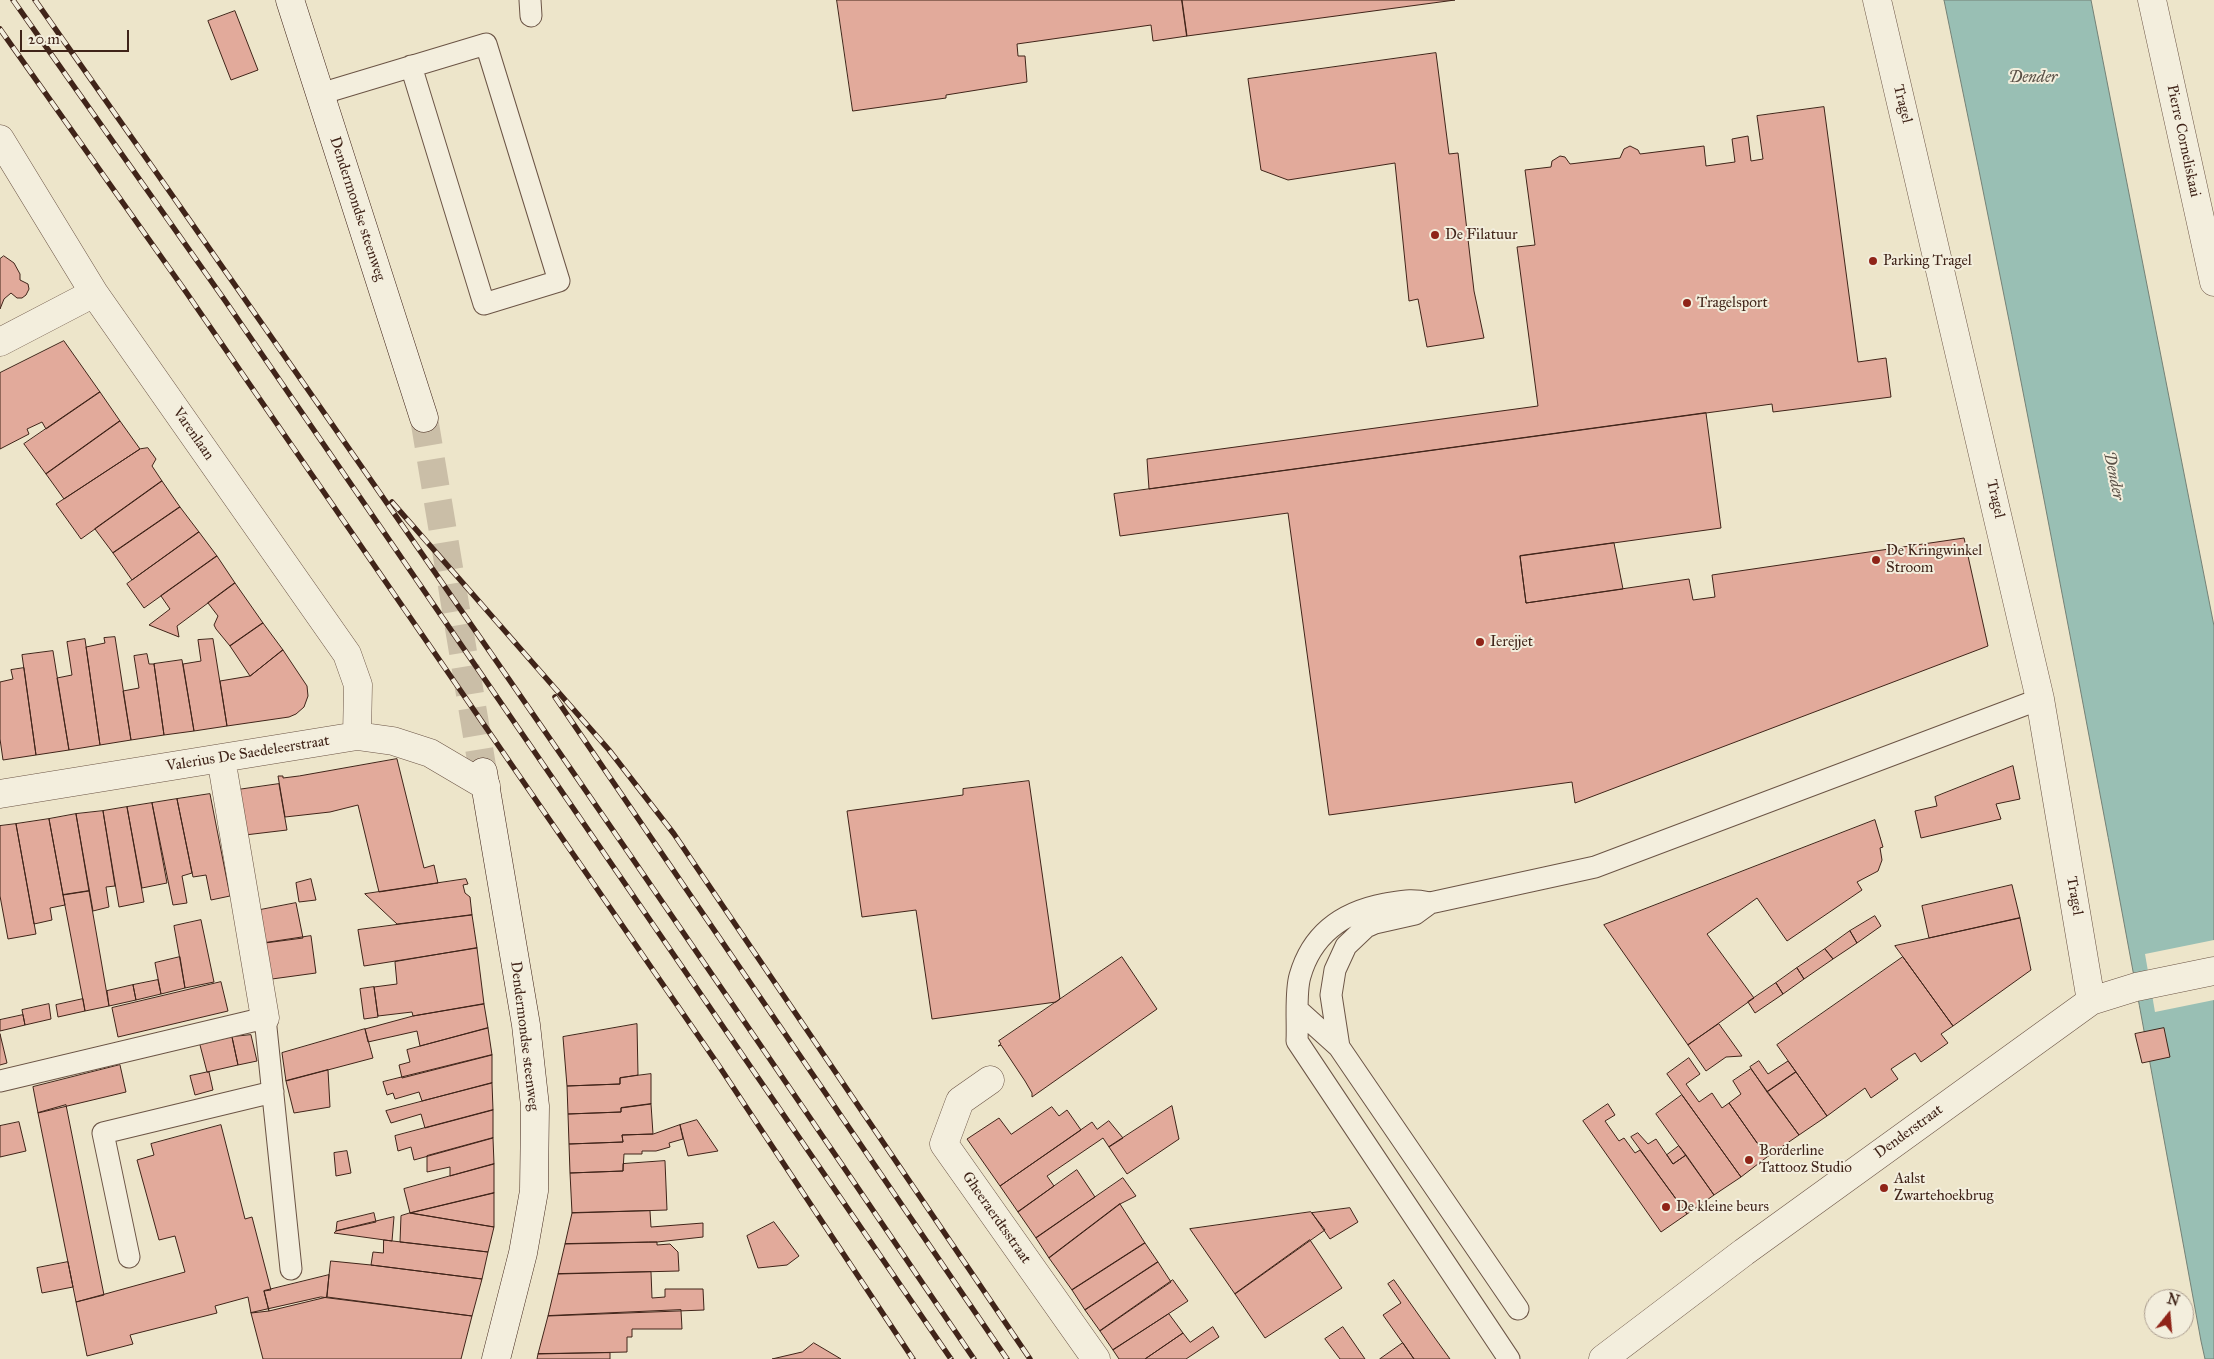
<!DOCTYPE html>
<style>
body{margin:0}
#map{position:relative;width:2214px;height:1359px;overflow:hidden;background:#ede5ca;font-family:"IM FELL Great Primer",serif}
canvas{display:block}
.north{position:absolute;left:2144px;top:1289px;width:50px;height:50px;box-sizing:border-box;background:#f3eedd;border:1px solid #ab9d8f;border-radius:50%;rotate:17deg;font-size:14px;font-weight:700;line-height:20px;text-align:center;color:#402419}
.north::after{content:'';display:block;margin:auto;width:18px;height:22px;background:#8f2418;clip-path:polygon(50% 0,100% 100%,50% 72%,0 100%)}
.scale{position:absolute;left:20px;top:30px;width:109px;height:22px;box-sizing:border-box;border:2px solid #402419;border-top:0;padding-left:6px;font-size:15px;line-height:18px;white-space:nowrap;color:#402419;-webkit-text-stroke:4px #f3eedd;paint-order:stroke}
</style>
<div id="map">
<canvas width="2214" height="1359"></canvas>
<div class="north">N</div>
<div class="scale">20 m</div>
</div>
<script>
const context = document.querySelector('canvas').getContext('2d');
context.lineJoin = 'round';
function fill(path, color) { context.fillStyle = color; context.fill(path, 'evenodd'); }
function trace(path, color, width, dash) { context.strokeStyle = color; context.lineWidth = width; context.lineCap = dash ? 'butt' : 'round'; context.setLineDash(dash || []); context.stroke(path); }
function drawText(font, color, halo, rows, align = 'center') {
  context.font = font + ' "IM FELL Great Primer",serif'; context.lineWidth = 4; context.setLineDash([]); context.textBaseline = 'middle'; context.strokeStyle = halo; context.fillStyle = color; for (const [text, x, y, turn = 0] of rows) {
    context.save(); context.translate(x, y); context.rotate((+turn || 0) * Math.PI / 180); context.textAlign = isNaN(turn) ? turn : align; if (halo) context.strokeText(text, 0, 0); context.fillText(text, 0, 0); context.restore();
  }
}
const water = new Path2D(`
 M1944,0H2091L2214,626V1359H2205L2201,1341C2119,893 2037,446 1944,0Z`);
fill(water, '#99bfb4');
trace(water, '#758176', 1);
fill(new Path2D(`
 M2214,940V1000L2155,1012L2145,954Z`), '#ede5ca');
const building = new Path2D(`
 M837,0H1182L1187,36L1153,41L1151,25L1017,44L1018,56H1025L1027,82L946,95V98L853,111Z
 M1182,0H1455L1187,36Z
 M235,11L258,70L231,80L208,21Z
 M1436,53L1449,154L1458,153L1474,291L1484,338L1427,347L1418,299L1409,301L1395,163L1288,180L1261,170L1248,79Z
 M1824,107L1858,362L1886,358L1891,397L1773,412L1772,404L1149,489L1147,459L1538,406L1517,247L1535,245L1525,170L1551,167L1552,161L1560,156L1565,157L1570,164L1620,158L1624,149L1630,146L1638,150L1640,154L1704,146L1706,166L1735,162L1732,139L1748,136L1751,161L1763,159L1757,116Z
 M4,256L14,263L20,274V280L28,284L29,289L26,295L22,298H17L11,293L4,299L0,309V259Z
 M64,341L100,392L46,429L42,422L27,429L29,434L0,449V373Z
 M100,392L120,421L46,474L24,444Z
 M1706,413L1721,528L1520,556L1526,603L1689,579L1693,600L1715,597L1712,575L1964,538L1988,646L1575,803L1572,782L1329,815L1288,513L1120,536L1114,494Z
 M120,421L140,449L64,499L46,474Z
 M148,448L156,459L152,466L162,481L81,539L56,504L140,449Z
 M162,481L180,507L113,553L95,529Z
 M180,507L199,532L132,580L113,553Z
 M199,532L217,556L144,608L127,584Z
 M1614,543L1623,589L1526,603L1520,556Z
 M217,556L235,583L177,626L179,637L149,625L170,609L161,596Z
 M235,583L263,623L230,646L216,629L214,625L218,616L208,603Z
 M263,623L283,650L250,676L230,646Z
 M115,637L131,740L100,745L86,647L105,643L104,638Z
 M85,639L100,745L69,750L57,678L72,675L67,642Z
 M213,639L227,726L194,731L183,664L201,661L198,640Z
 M283,650L307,686L308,696L304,707L296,714L289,717L227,726L220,681L250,676Z
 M53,651L69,750L36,755L22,655Z
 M147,654L149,664H154L164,735L131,740L123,691L139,688L134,656Z
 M182,660L194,731L164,735L154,664Z
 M24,668L36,755L3,760L0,739V682L13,679L11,670Z
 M397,759L424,868L434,865L438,883L379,892L358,805L330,812L285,817L278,776H283V778L299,776Z
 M2013,766L2020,799L1996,804L2001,819L1921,838L1915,811L1937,806L1935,797Z
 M1029,781L1060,999L1056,1002L932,1019L916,910L862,917L847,811L963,795V789Z
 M279,784L287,830L245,835L237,790Z
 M210,794L230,896L211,900L206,875L193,877L177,799Z
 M177,799L192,873L182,876L187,903L173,905L152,803Z
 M152,803L167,883L142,888L127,807Z
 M127,807L144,902L119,907L103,811Z
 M103,811L115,886L106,887L109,907L93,911L76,814Z
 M76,814L89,891L63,895L49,819Z
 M49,819L65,905L50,908L52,920L34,924L16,824Z
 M1875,820L1883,847L1880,848L1882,860L1878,871L1857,882L1862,890L1787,941L1757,898L1707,934L1754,998L1688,1045L1604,925Z
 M16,824L36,934L8,939L0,896V826Z
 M311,879L316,900L299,902L296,883Z
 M466,879L468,884L463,885L465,893L470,897L472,915L397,924L365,894Z
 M2012,885L2020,918L1929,938L1922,906Z
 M89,891L109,1006L85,1011L63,895Z
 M296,903L303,938L265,943L260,910Z
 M472,915L477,948L364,966L358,930Z
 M1875,916L1881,926L1857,943L1850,931Z
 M2020,918L2031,970L1953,1026L1895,946Z
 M201,920L214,982L185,988L174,926Z
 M1850,931L1857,943L1833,959L1825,949Z
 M311,936L316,973L272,979L265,943Z
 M477,948L484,1004L413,1016L412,1012L378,1016L374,987L397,984L395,962Z
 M1825,949L1833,959L1804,979L1797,968Z
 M180,957L185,988L161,994L155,963Z
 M1122,957L1157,1009L1032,1097V1093L1025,1081L1001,1045L998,1046L1001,1044L999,1041Z
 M1903,957L1953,1026L1941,1034L1948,1043L1921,1062L1915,1053L1891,1069L1898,1079L1871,1098L1865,1088L1827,1116L1777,1045Z
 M1797,968L1804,979L1783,994L1776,983Z
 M158,980L161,994L136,1000L133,985Z
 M221,982L228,1011L118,1037L112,1008Z
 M1776,983L1783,994L1755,1013L1748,1002Z
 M133,985L136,1000L109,1006L107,991Z
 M374,987L378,1017L364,1019L360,989Z
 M83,999L85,1011L58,1017L56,1005Z
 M49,1004L51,1019L25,1025L22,1010Z
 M484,1004L488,1028L420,1046L417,1031L368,1042L365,1029L413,1016Z
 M23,1015L25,1025L0,1031V1020Z
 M637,1024L638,1075L620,1078V1084L567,1086L563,1037Z
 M1719,1024L1742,1056L1726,1057L1706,1071L1688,1045Z
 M488,1028L492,1055L402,1078L399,1065L410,1062L407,1050Z
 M2164,1028L2170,1057L2142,1063L2135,1034Z
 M365,1029L373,1058L286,1081L282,1053Z
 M0,1034L7,1063L0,1065Z
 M251,1035L257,1061L238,1065L232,1037Z
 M232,1037L238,1065L207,1072L200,1045Z
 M492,1055V1083L422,1101L419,1092L395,1099L393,1093L387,1095L383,1082Z
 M1689,1058L1700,1074L1686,1084L1699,1102L1712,1093L1722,1108L1729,1103L1767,1157L1741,1177L1667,1074Z
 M1759,1061L1768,1074L1788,1061L1796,1072L1767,1092L1750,1067Z
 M120,1065L126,1092L38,1113L33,1087Z
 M1751,1069L1799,1135L1767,1157L1729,1103L1741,1094L1733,1081Z
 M328,1070L330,1107L294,1113L286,1081Z
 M207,1072H209L213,1090L195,1095L190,1076Z
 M1796,1072L1827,1116L1799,1135L1767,1092Z
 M651,1074V1104L621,1108V1112L568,1114L567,1086L620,1084V1078Z
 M492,1083L493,1110L425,1128L421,1114L391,1123L386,1111Z
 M1682,1095L1741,1177L1714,1195L1656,1114Z
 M651,1104L653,1134L622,1135L623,1142L569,1144L568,1114L621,1112V1108Z
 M1608,1104L1615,1115L1605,1121L1619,1141L1624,1138L1635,1153L1640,1150L1687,1214L1661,1232L1583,1121Z
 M66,1105L104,1295L76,1302L38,1113Z
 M1172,1106L1179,1139L1127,1174L1109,1147Z
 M1052,1107L1059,1116L1067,1110L1081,1130L1000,1186L967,1139L999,1118L1011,1134Z
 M493,1110V1138L414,1160L411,1147L398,1151L395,1136Z
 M697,1120L718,1151L688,1156L680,1125Z
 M1109,1121L1123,1138L1109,1147L1103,1138L1047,1176L1054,1186L1018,1212L1000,1186L1092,1122L1097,1129Z
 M19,1122L26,1151L0,1157V1126Z
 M221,1125L245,1219L252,1217L271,1290L264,1291L269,1311L251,1313L248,1297L215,1306L217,1313L130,1335L133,1344L87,1356L76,1302L185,1272L175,1236L159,1240L137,1160L154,1155L151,1144Z
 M680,1125L683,1139L669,1143L670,1147L656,1151H642V1154H624L623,1171L570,1173L569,1144L623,1142L622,1135L653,1134Z
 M1638,1133L1648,1144L1656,1139L1673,1164L1686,1155L1714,1195L1687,1214L1631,1137Z
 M493,1138L494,1164L450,1176V1167L427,1172V1156Z
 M1679,1146L1686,1155L1673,1164L1667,1155Z
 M347,1151L351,1173L336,1176L334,1153Z
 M665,1161L667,1210L572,1213L570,1173L623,1171V1164Z
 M494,1164V1193L410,1213L404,1189Z
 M1077,1170L1095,1197L1036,1238L1018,1212Z
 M1123,1178L1136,1196L1120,1204L1049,1258L1036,1238Z
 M494,1193V1227L410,1213Z
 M1120,1204L1145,1243L1072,1290L1049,1258Z
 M1350,1208L1358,1222L1330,1239L1312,1213Z
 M650,1211L651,1227L703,1223V1237L657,1242L565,1244L572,1213Z
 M1311,1212L1325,1230L1235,1294L1190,1229Z
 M374,1213L376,1222L336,1231L337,1222Z
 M410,1213L494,1227L488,1252L400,1242L401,1216Z
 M394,1217L392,1241L334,1233L336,1231Z
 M774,1222L799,1256L787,1265L758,1268L747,1236Z
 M384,1240L488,1252L482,1279L371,1265L373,1252L383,1253Z
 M1310,1240L1342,1288L1265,1338L1235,1294Z
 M649,1242H657V1245L670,1244L678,1252L679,1271L558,1274L565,1244Z
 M1145,1243L1158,1262L1085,1310L1072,1290Z
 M331,1261L371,1265L482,1279L472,1316L327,1297Z
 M68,1262L73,1287L42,1293L37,1268Z
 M1158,1262L1171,1282L1100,1331L1085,1310Z
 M651,1272L652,1298L665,1297V1289H703L704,1310L548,1316L558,1274Z
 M329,1275L327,1297L269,1311L264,1291Z
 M1173,1280L1188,1301L1113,1350L1100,1331Z
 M1394,1280L1437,1341L1450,1359H1414L1383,1315L1401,1303L1388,1284Z
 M321,1297L472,1316L461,1359H263L251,1313Z
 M681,1310L682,1329H632V1337H627V1352L538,1354L548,1316Z
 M1169,1314L1183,1333L1145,1359H1119L1113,1350Z
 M1213,1327L1219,1337L1186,1359H1145L1183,1333L1190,1342Z
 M1343,1327L1365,1359H1340L1325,1339Z
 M814,1343L841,1359H772L802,1352Z
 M1403,1343L1414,1359H1380Z
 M610,1353V1359H537L538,1354Z`);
fill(building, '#e2aa9b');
trace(building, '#402419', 1);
trace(new Path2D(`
 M424,418L483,772`), '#cabea7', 28, [28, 14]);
const lane = new Path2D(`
 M530,0L531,16
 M320,94L486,44L559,281L484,304L411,66
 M1299,1011L1339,1047L1518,1309
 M1339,1047L1331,995L1335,970L1346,946L1366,927L1375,923L1415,914L1430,903
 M0,1081L265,1018L291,1269
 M129,1257L103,1133L273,1092
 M1509,1359L1297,1041C1298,1022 1295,993 1300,976C1312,934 1343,912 1385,904C1404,901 1411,899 1430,903L1595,867L2040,699`);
const street = new Path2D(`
 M1877,0L2040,699L2091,1001
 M2152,0L2214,282
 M0,139L94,293L347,654L358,685L357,736
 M0,342L94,293
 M221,758L265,1018
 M0,794L357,736L393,741L430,753L486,786
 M990,1080L960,1101L944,1144L1096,1359
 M1603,1359L1744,1252L2091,1001L2136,987L2214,971`);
const secondary = new Path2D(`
 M290,0L424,418
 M483,772L526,1025L535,1106L534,1191L523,1253L496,1359`);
trace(lane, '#6b5445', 23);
trace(street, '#6b5445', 29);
trace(secondary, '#402419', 29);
trace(lane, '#f3eedd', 21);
trace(street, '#f3eedd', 28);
trace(secondary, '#f3eedd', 28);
const rail = new Path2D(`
 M13,0L226,302L951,1359
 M35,0C352,450 665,903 974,1359
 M0,29L186,292L717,1063L913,1359
 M392,502L609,750L674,834L1030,1359
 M555,697L1007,1359`);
trace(rail, '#402419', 5.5);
trace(rail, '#f3eedd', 4, [11]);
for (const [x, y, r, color] of [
 [1435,235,5,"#8f2418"],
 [1873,261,5,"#8f2418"],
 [1687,303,5,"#8f2418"],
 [1876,560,5,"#8f2418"],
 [1480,642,5,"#8f2418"],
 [1749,1160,5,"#8f2418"],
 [1884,1188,5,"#8f2418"],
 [1666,1207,5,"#8f2418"]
]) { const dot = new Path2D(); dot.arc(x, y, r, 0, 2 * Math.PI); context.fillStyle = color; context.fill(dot); trace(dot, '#f3eedd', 2); }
drawText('15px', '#402419', '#f3eedd', [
 ["Tragel",1902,104,76],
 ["Pierre Corneliskaai",2183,141,78],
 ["Dendermondse steenweg",357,209,72],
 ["Varenlaan",193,434,55],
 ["Tragel",1995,499,77],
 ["Valerius De Saedeleerstraat",248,754,-9],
 ["Tragel",2074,896,80],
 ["Dendermondse steenweg",524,1036,83],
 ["Denderstraat",1909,1132,-36],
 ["Gheeraerdtsstraat",996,1218,55]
]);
drawText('15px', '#402419', '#f3eedd', [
 ["De Filatuur",1445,235],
 ["Parking Tragel",1883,261],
 ["Tragelsport",1697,303],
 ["De Kringwinkel",1886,551],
 ["Stroom",1886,568],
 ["Ierejjet",1490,642],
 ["Borderline",1759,1151],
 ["Tattooz Studio",1759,1168],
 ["Aalst",1894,1179],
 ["Zwartehoekbrug",1894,1196],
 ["De kleine beurs",1676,1207]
], 'left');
drawText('italic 16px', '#5b5248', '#f3eedd', [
 ["Dender",2033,78],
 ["Dender",2113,476,78]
]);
</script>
